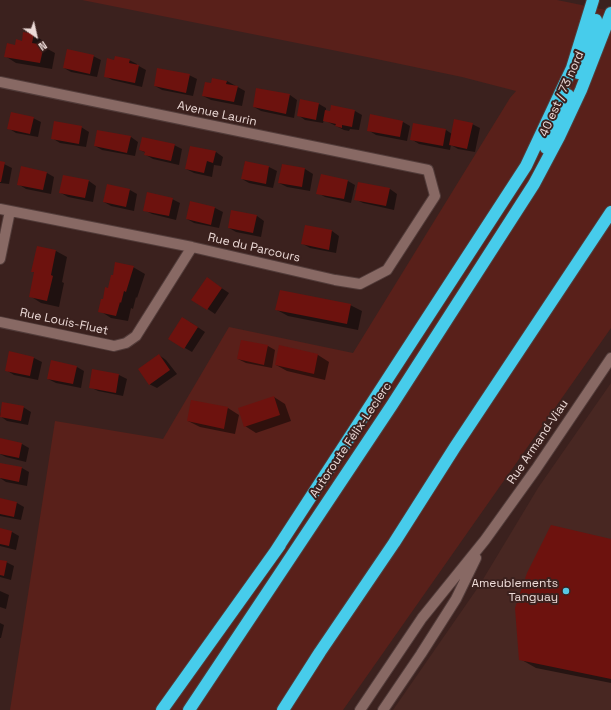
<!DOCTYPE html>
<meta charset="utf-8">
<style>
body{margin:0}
#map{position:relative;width:611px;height:710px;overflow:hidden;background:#3b211e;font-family:"Space Grotesk",sans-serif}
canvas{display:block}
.north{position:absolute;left:16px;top:16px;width:40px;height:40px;-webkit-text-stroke:3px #3b211e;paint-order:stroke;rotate:146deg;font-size:11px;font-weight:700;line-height:16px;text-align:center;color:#eddbd8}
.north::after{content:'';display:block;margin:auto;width:14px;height:18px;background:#eddbd8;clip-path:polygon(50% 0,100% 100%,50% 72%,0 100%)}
</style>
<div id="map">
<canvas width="611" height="710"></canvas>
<div class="north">N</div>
</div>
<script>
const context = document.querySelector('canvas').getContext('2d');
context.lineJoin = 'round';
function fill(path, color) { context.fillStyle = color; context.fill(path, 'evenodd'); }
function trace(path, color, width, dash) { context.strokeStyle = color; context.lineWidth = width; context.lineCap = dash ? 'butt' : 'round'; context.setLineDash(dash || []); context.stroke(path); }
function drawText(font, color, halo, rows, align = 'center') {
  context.font = font + ' "Space Grotesk",sans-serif'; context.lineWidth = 4; context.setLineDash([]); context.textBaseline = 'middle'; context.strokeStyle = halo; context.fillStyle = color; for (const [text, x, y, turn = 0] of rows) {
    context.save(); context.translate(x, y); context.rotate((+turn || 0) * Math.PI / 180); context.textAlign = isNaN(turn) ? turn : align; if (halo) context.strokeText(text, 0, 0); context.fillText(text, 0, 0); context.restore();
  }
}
fill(new Path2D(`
 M611,383V710H393L479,586L538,488Z`), '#482722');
fill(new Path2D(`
 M82,0H557L611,11V328L343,710H10L55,421L163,439L229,327L353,353L510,98L516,91L462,77L367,57Z`), '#59201a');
fill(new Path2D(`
 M24,33L34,35L45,42L44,47L55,53L52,69L16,63L5,56L22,42Z
 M93,56L101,60L97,77L71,72L64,68Z
 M129,60L137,64V65L146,70L142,87L112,80L105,76L115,61Z
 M189,75L197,79L193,96L162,90L155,86Z
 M227,81L245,91L242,106L211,100L203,96Z
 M257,89L290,95L297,100L294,118L261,111L254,107Z
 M319,104L326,108V111L331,112L332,106L355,111L362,115L359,130L350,129L349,131L344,130L324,120L323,123L305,120L298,115Z
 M33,118L41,122L38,137L16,133L8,128Z
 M403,122L410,126L407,141L376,135L368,130Z
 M472,124L480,128L475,152L458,149L451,145L450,150L419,144L411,139L446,130L452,134Z
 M81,127L89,132L86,147L60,143L52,138Z
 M131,137L138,142L135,156L102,150L95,146Z
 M174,145L182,149L179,165L153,159L146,155V153L140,150Z
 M216,152L223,157L221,166L214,165L212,177L194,173L186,169Z
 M0,162L12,168L9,184L0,183Z
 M245,162L269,167L277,171L273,188L249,183L242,179Z
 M282,165L305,169L313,174L310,191L287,187L279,183Z
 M47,173L54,177L51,194L26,189L18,184Z
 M64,176L89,181L96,186L93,202L68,197L61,193Z
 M348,181L355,185L351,203L325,197L318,193Z
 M359,183L390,189L397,194L394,210L363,203L355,199Z
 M130,190L137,194L134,211L111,206L104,202Z
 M172,199L180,203L176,220L152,214L144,210Z
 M190,202L215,208L223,212L219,228L194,223L187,219Z
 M232,211L257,216L264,221L261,237L236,232L229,228Z
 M306,226L332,231L339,236L336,253L310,248L303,244Z
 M38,247L56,251L67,257L62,282L64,283L59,307L41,303L30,296L35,273L32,271Z
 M133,267L145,274L137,298L136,297L133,309L131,308L128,321L111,318L100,311L109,289Z
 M214,283L229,293L215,314L193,299Z
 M350,305L362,311L358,330L288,316L277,310Z
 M190,322L205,332L192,352L185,348Z
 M268,346L275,350L272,368L246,363L238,359Z
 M280,347L318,355L329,362L325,380L287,371L276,365Z
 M10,353L34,358L42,362L38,380L14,375L6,370Z
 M159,355L166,360L177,374L157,388L149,384Z
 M77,367L84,371L81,388L56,383L48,379Z
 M93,370L119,375L127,379L123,396L98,391L90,387Z
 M274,397L285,404L291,421L256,433L245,426Z
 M3,403L23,407L31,412L28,425L7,421L0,416Z
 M228,408L239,415L235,434L200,427L188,421Z
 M0,443L22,444L29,448L26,462L6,457L0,454Z
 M1,464L22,468L29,472L27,486L6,482L0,478Z
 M0,499L17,503L24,507L21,520L0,516Z
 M0,529L12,532L19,536L16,550L0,546Z
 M611,540V683L536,668L520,659Z
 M0,561L6,562L14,566L11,580L0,577Z
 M0,591L9,595L6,609L0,607Z
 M0,623L4,625L1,638H0Z`), '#0007');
fill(new Path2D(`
 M23,32L34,34L32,43L44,45L40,63L4,57L7,43L15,45L16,39L22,41Z
 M67,49L94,55L90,74L63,68Z
 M115,56L130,59L129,63L139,65L135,83L104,77L107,58L114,60Z
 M157,68L190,74L186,93L154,86Z
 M212,78L227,81L226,84L238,86L234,102L202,96L205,82L211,83Z
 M256,88L290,94L286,114L253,107Z
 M300,99L319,103L316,120L297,116Z
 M331,105L355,110L352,127L342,125V128L335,126L336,124L323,121L325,110L330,111Z
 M11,112L34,117L30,134L7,129Z
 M370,114L403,121L400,137L367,131Z
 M454,119L473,123L467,149L449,145Z
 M54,121L82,126L79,144L51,139Z
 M413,123L446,129L443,146L410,140Z
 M97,130L131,136L127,153L94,146Z
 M142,137L175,144L171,161L144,155L145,152L139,150Z
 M190,146L216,151L213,163L207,161L204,173L185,169Z
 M0,161L5,162L1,182H0Z
 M245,161L269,166L266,184L241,179Z
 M282,164L305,168L302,187L278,183Z
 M21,166L47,172L43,190L17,185Z
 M321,174L348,180L344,199L316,194Z
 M63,175L89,180L85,198L59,193Z
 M358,182L390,188L386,206L354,200Z
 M107,184L130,189L126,207L103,202Z
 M147,192L173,198L169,216L143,211Z
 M190,201L215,207L211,225L186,219Z
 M231,210L257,215L253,233L228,228Z
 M305,225L332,230L329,250L301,244Z
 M37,246L56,250L51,275L53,276L47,301L29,297L34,272H31Z
 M115,262L134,266L126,292L124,291L121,303L120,302L116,316L98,312L101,299H103L105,287L108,288L111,275H113Z
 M207,277L222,288L207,310L191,300Z
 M280,290L351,304L347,324L275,310Z
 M182,317L198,327L184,349L168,339Z
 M241,340L268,345L264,365L237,359Z
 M279,345L318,354L314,374L275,365Z
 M9,351L34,357L30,376L5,371Z
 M159,354L170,370L149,385L138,369Z
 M51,360L77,366L73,384L47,379Z
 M92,369L119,374L116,393L89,388Z
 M274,396L280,415L244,427L238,408Z
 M191,400L228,407L224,429L187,421Z
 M2,402L24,406L21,421L0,417Z
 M0,438L22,443L19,458L0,454Z
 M0,463L22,467L19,482L0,478Z
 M0,498L17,502L14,517L0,514Z
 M551,525L611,539V679L519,660L515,608L527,573Z
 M0,528L12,531L9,546L0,544Z
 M0,560L7,561L4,576L0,575Z`), '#6d120e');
const minor = new Path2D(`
 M0,82L428,170L435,196L387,270L360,284L335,280L192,247L0,209
 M0,259L10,211
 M0,322L114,346L126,343L136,336L192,247`);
const tertiary = new Path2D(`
 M360,710L422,618L485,540L536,469L611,358
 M383,710L421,654L456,599L476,558`);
const motorway = new Path2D(`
 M578,73L586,53L596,20
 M546,148L568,95
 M275,552L526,166L572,68L593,0
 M162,710L280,545
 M189,710L392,405L534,184L559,137L581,90L611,13
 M283,710L320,652L394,543L455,447L611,212`);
trace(minor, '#523c3a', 12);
trace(tertiary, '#523c3a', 12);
trace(motorway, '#523c3a', 14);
trace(minor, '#886964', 10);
trace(tertiary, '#886964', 10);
trace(motorway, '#47cceb', 12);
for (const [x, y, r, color] of [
 [566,591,4,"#58c8e4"]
]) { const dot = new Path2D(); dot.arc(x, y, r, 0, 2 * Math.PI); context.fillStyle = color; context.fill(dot); trace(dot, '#3b211e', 1.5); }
drawText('12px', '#eddbd8', '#3b211e', [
 ["40 est / 73 nord",562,94,-66],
 ["Avenue Laurin",217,114,12],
 ["Rue du Parcours",254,248,13],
 ["Rue Louis-Fluet",64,322,12],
 ["Autoroute Félix-Leclerc",351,440,-56],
 ["Rue Armand-Viau",538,442,-56]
]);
drawText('12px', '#eddbd8', '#3b211e', [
 ["Ameublements",558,584],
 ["Tanguay",558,598]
], 'right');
</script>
